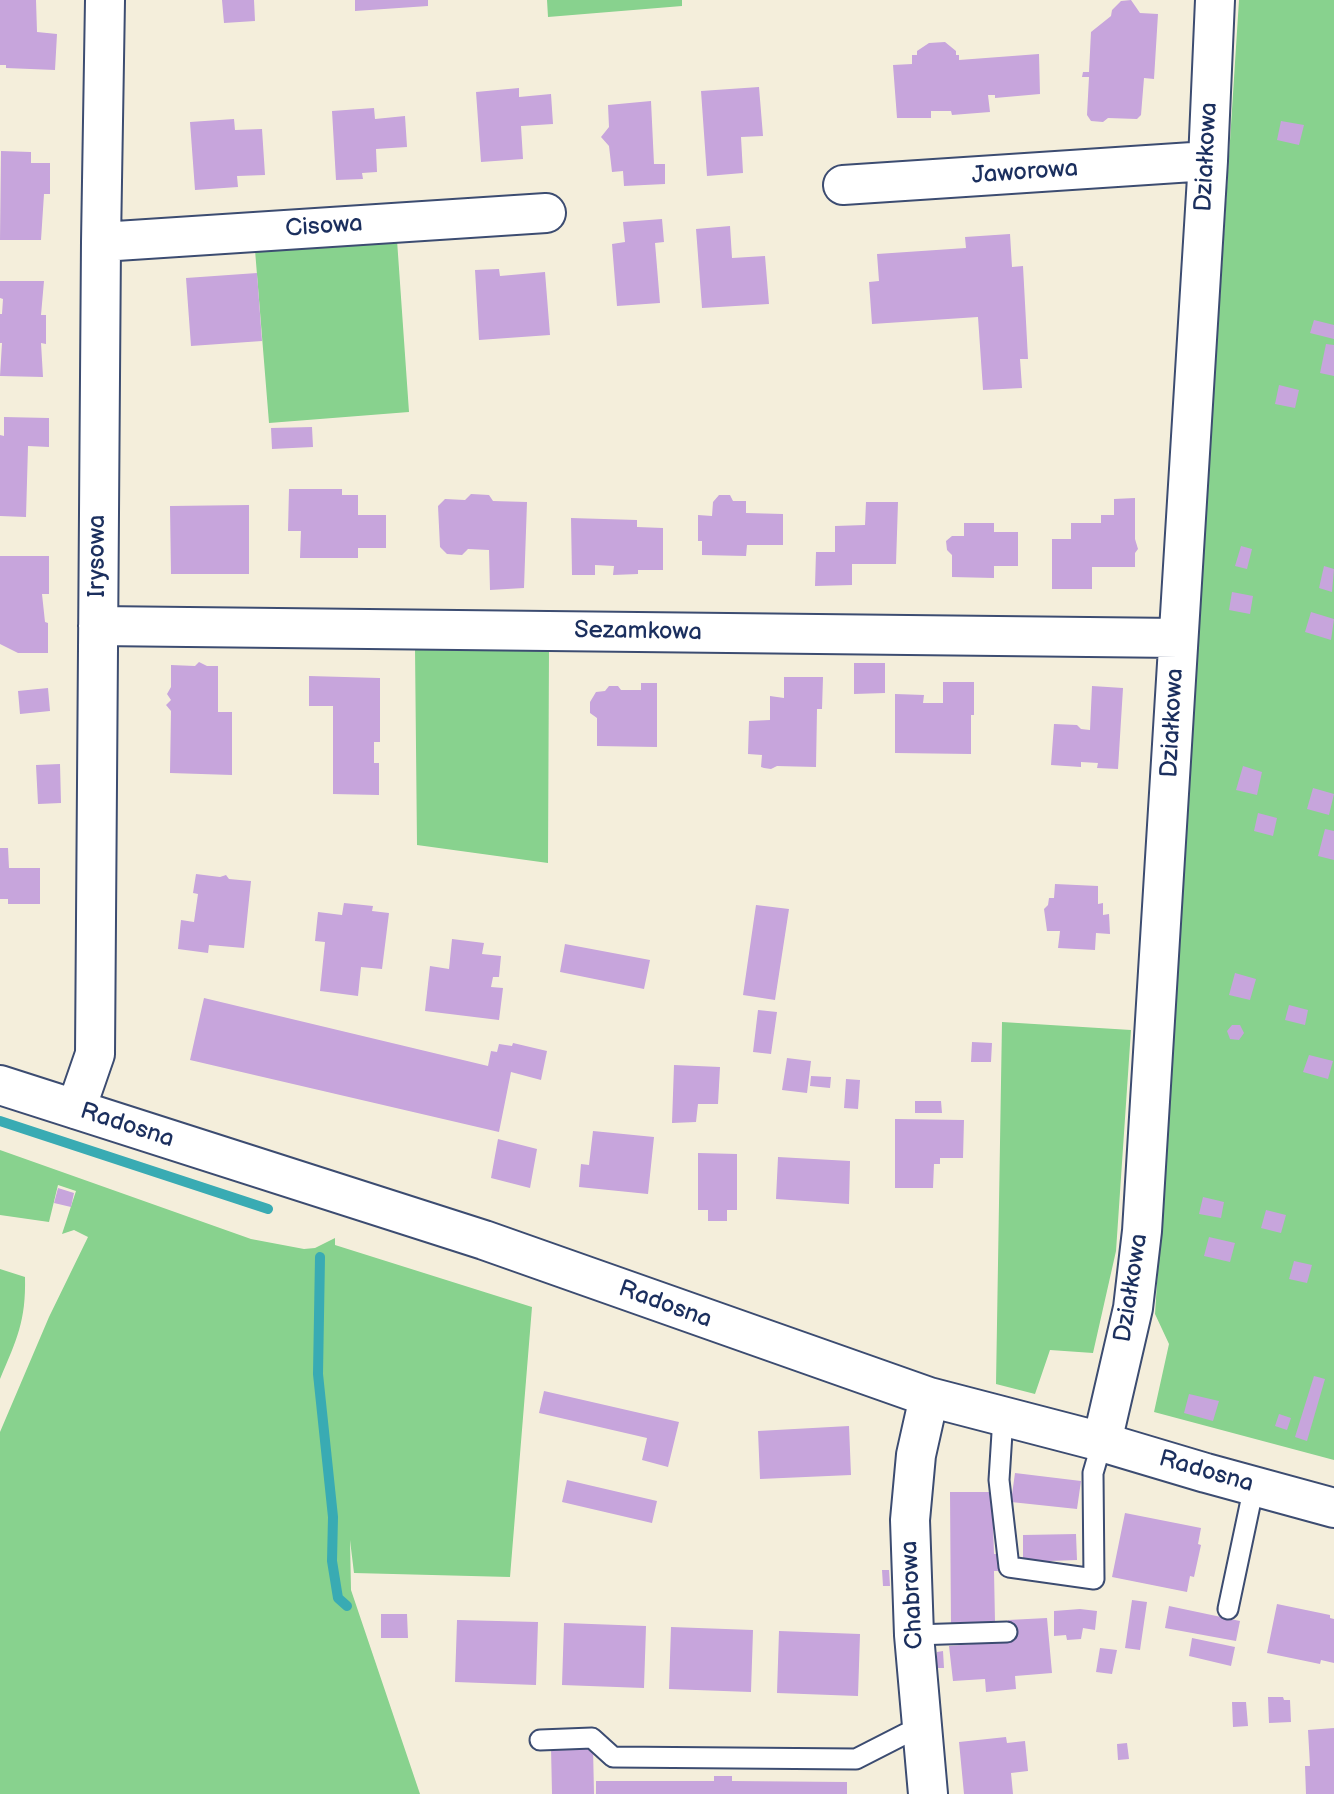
<!DOCTYPE html>
<meta charset="utf-8">
<style>
body{margin:0}
canvas{display:block;background:#f4eedb}
</style>
<canvas width="1334" height="1794"></canvas>
<script>
const context = document.querySelector('canvas').getContext('2d');
context.lineJoin = 'round';
function fill(path, color) { context.fillStyle = color; context.fill(path, 'evenodd'); }
function trace(path, color, width, dash) { context.strokeStyle = color; context.lineWidth = width; context.lineCap = dash ? 'butt' : 'round'; context.setLineDash(dash || []); context.stroke(path); }
function drawText(font, color, halo, rows, align = 'center') {
  context.font = font + ' "Balsamiq Sans",sans-serif'; context.lineWidth = 5; context.setLineDash([]); context.textBaseline = 'middle'; context.strokeStyle = halo; context.fillStyle = color; for (const [text, x, y, turn = 0] of rows) {
    context.save(); context.translate(x, y); context.rotate((+turn || 0) * Math.PI / 180); context.textAlign = isNaN(turn) ? turn : align; if (halo) context.strokeText(text, 0, 0); context.fillText(text, 0, 0); context.restore();
  }
}
fill(new Path2D(`
 M547,0H682V6L548,17Z
 M1239,0H1334V1460L1154,1412L1169,1344L1155,1314Z
 M397,240L409,412L269,423L255,250Z
 M415,648H549L548,863L417,845Z
 M1002,1022L1131,1030L1116,1251L1093,1353L1050,1350L1035,1394L996,1384Z
 M0,1150L251,1239L304,1249L315,1248L335,1238V1245L532,1307L510,1577L354,1573L350,1540L351,1590L420,1794H0V1432L49,1317L88,1237L74,1230L62,1234L76,1191L58,1185L49,1222L0,1215Z
 M0,1269L25,1277C26,1321 17,1339 0,1379Z`), '#88d28e');
trace(new Path2D(`
 M0,1121L268,1209
 M320,1257L318,1374L333,1517L332,1561L338,1598L347,1606`), '#39abb3', 10);
fill(new Path2D(`
 M0,0H36L37,32L57,34L55,70L6,68V65H0Z
 M222,0H254L255,21L224,23Z
 M355,0H428V6L355,11Z
 M1131,0L1140,13L1158,14L1154,79L1144,78L1141,115L1137,119L1108,118L1103,122L1091,121L1087,115L1089,77H1082L1083,72H1089L1091,32L1111,16L1112,10L1121,1Z
 M945,42L956,51V55H959V60L1039,54L1040,94L995,98V95H988L990,112L952,115L951,111H931V118H897L893,65L912,64V55H917V51L929,43Z
 M759,87L763,136L741,137L743,173L707,176L701,91Z
 M519,88V97L551,94L553,124L521,126L523,159L481,162L476,92Z
 M651,101L654,164H665V184L624,186L623,171L612,172L609,146L601,137L609,127L608,105Z
 M374,108L375,119L405,116L407,147L376,149L377,172L362,173L363,179L336,180L332,111Z
 M234,119L235,130L262,129L265,175L237,176L238,187L195,190L190,122Z
 M1281,121L1304,125L1299,145L1277,140Z
 M1,151L31,152V163H50V194H44L41,240H0Z
 M662,219L664,242L655,243L660,303L617,306L612,244L625,242L623,222Z
 M730,226L732,258L765,256L769,304L702,308L696,229Z
 M1010,234L1012,267L1023,266L1028,359H1020L1022,388L983,390L978,317L872,324L869,282L879,281L877,254L966,248L965,237Z
 M499,269L500,276L545,272L550,335L479,340L475,270Z
 M257,273L262,341L191,346L186,278Z
 M0,281H44L41,315H46V344L41,343L43,377L0,376L2,343H0V314H2L3,299L0,298Z
 M1314,320L1334,325V339L1310,333Z
 M1326,344L1334,345V376L1320,373Z
 M1279,385L1299,390L1295,408L1275,404Z
 M4,417L49,418V447L28,446L26,517L0,516V435L4,436Z
 M312,427L313,447L272,449L271,428Z
 M289,489H342V495H358V515H386V548H358V558H300L301,531H288Z
 M471,494L489,495L493,501L527,502L524,588L490,590L489,550L468,549L462,555L447,554L440,547L438,506L445,499L465,500Z
 M719,495H730L733,501H746V513L783,514V545H747L746,556L702,555V541H698V515L712,516L713,502Z
 M1135,498V539L1138,549L1135,553V567H1092V589H1052V539H1071V523H1101V515H1114V499Z
 M866,502H898L896,564H852V585L815,586L816,552H835V526L865,525Z
 M249,505V574H171L170,506Z
 M571,518L637,520V527L663,528V570H638V574L613,575L614,566L595,565V575H572Z
 M964,523H994V532H1018V566H994V578L952,577V555L947,550L946,541L952,536H964Z
 M1241,546L1252,549L1247,569L1235,566Z
 M0,556H49V594H42L45,622L48,623V653H18L0,644Z
 M1324,566L1334,569L1332,592L1319,588Z
 M1232,592L1253,596L1250,614L1229,610Z
 M1311,612L1334,619L1331,640L1305,632Z
 M199,662L207,666H218V712H232V775L170,773L171,711L166,705L171,700L167,694L171,687V665L195,666Z
 M854,663H885V693L854,694Z
 M309,676L380,678V742H374V763H379V795L333,794V706H309Z
 M784,677H823L822,709H817L816,767L777,766L771,769L764,768L761,767L762,755L748,754L749,721L770,720V696L784,698Z
 M943,682H974V715H971V754L895,753V694L924,695L923,703H943Z
 M641,683H657V747L597,746V718L590,713V702L596,692L605,691L609,686H618L621,690H641Z
 M1092,686L1123,688L1118,769L1097,768L1098,763L1081,762V767L1051,765L1054,724L1077,725L1081,729L1090,730Z
 M48,688L50,711L20,714L18,691Z
 M60,764L61,803L38,804L36,765Z
 M1243,766L1262,772L1257,795L1236,790Z
 M1313,788L1334,794L1329,815L1307,809Z
 M1258,813L1277,818L1273,836L1254,831Z
 M1325,829L1334,831V860L1318,856Z
 M0,848H8L9,868H40V904H8V899H0Z
 M196,874L220,877L226,875L229,879L251,881L244,948L209,945L208,953L178,949L181,920L194,922L198,894L193,893Z
 M1055,884L1098,886V904L1103,903V915L1109,914L1110,934L1096,933L1095,950L1058,948L1060,931H1047L1044,909L1048,905L1049,898H1054Z
 M344,903L373,906L372,911L389,913L382,969L361,967L358,996L320,991L325,942L315,941L318,912L342,915Z
 M756,905L789,909L775,1000L743,995Z
 M452,939L484,943L482,954L501,956L499,977H493L491,987L503,988L499,1020L425,1011L430,966L449,969Z
 M565,944L650,960L644,989L560,972Z
 M1235,973L1256,979L1250,1000L1229,995Z
 M204,998L488,1066L491,1051L497,1052L499,1044L512,1046L513,1043L547,1051L541,1080L511,1072L499,1132L190,1060Z
 M1289,1005L1308,1010L1305,1025L1285,1020Z
 M758,1010L777,1012L771,1054L753,1052Z
 M1232,1025H1240L1244,1033L1239,1040L1230,1039L1227,1031Z
 M972,1042L992,1043L991,1062H971Z
 M1309,1055L1333,1061L1328,1079L1303,1072Z
 M787,1058L811,1061L807,1093L782,1090Z
 M674,1065L720,1067L718,1104H698L696,1122L672,1123Z
 M811,1076L831,1077L830,1088L810,1086Z
 M846,1079L860,1080L858,1109L844,1108Z
 M915,1101H941L942,1113H915Z
 M895,1119L964,1120L963,1158H940V1164H934L933,1188H895Z
 M593,1131L654,1137L648,1194L579,1187L581,1164L589,1165Z
 M498,1139L537,1149L530,1188L491,1178Z
 M698,1153L737,1154V1210H727V1221H708V1210H698Z
 M778,1157L850,1161L849,1204L776,1199Z
 M58,1188L74,1193L71,1207L54,1203Z
 M1203,1197L1224,1202L1221,1218L1199,1214Z
 M1266,1210L1286,1215L1281,1233L1261,1228Z
 M1209,1237L1235,1243L1230,1262L1204,1256Z
 M1294,1261L1312,1265L1307,1283L1289,1279Z
 M1314,1376L1325,1379L1307,1441L1295,1437Z
 M544,1391L679,1422L668,1467L642,1460L647,1438L539,1413Z
 M1189,1394L1219,1401L1213,1421L1184,1413Z
 M1279,1414L1291,1418L1287,1430L1275,1426Z
 M849,1426L851,1475L760,1479L758,1431Z
 M1015,1473L1081,1481L1077,1509L1011,1502Z
 M567,1480L657,1501L652,1523L562,1502Z
 M950,1492H992L994,1554H1002L1003,1571H994L995,1622L951,1626Z
 M1125,1513L1201,1528L1198,1544L1201,1545L1194,1577L1190,1576L1187,1592L1112,1577Z
 M1076,1534L1077,1560L1023,1562V1535Z
 M882,1570H889L890,1586H883Z
 M1132,1600L1147,1602L1140,1650L1125,1648Z
 M1277,1604L1330,1615V1618L1334,1619V1663L1321,1660L1320,1664L1267,1653Z
 M1169,1606L1240,1621L1236,1641L1165,1628Z
 M1080,1609L1097,1611L1095,1630L1083,1628L1081,1639L1067,1640L1066,1635L1054,1636V1611Z
 M381,1614H407L408,1638H381Z
 M1047,1618L1052,1673L1015,1676L1016,1689L986,1692L985,1679L953,1681L949,1646L1009,1641L1008,1620Z
 M457,1620L538,1622L536,1685L455,1682Z
 M564,1623L646,1626L644,1688L562,1685Z
 M671,1627L753,1630L751,1692L669,1689Z
 M779,1631L860,1634L858,1696L777,1693Z
 M1192,1638L1235,1647L1231,1666L1189,1656Z
 M1100,1648L1117,1650L1112,1674L1096,1672Z
 M943,1651L944,1668H937V1652Z
 M1268,1697H1283L1284,1700H1290L1291,1722L1269,1723Z
 M1232,1702H1246L1248,1726L1233,1727Z
 M1334,1728V1794H1306L1305,1766H1310L1308,1730Z
 M1006,1737L1007,1743L1025,1741L1028,1771L1011,1773L1013,1794H964L959,1742Z
 M1127,1743L1129,1759L1118,1760L1117,1744Z
 M551,1747H593L594,1794H552Z
 M714,1776H732V1781L847,1782V1794H596V1781H714Z`), '#c7a5dc');
const service = new Path2D(`
 M1003,1417L999,1480L1009,1567L1094,1579L1093,1473L1102,1442
 M1228,1609L1254,1486
 M914,1635L1007,1632
 M540,1740L592,1738L613,1757L856,1759L905,1734L923,1732`);
const minor = new Path2D(`
 M843,185L1208,161
 M101,242L546,213
 M98,626L1178,638
 M76,1109L95,1054L101,242L105,0
 M1102,1442L1133,1308L1142,1231L1208,161L1215,0`);
const tertiary = new Path2D(`
 M0,1085L484,1240L929,1397L1102,1442L1206,1473L1334,1508
 M928,1794L914,1635L910,1520L916,1455L929,1397`);
trace(service, '#3c4c71', 23);
trace(minor, '#3c4c71', 42);
trace(tertiary, '#3c4c71', 42);
trace(service, '#fff', 19);
trace(minor, '#fff', 38);
trace(tertiary, '#fff', 38);
drawText('24px', '#1b2f5e', '#fff', [
 ["Działkowa",1207,157,-87],
 ["Jaworowa",1025,173,-4],
 ["Cisowa",324,227,-4],
 ["Irysowa",98,556,-90],
 ["Sezamkowa",638,632,1],
 ["Działkowa",1173,723,-87],
 ["Radosna",127,1126,18],
 ["Działkowa",1132,1288,-81],
 ["Radosna",665,1305,20],
 ["Radosna",1206,1472,16],
 ["Chabrowa",913,1595,-93]
]);
</script>
